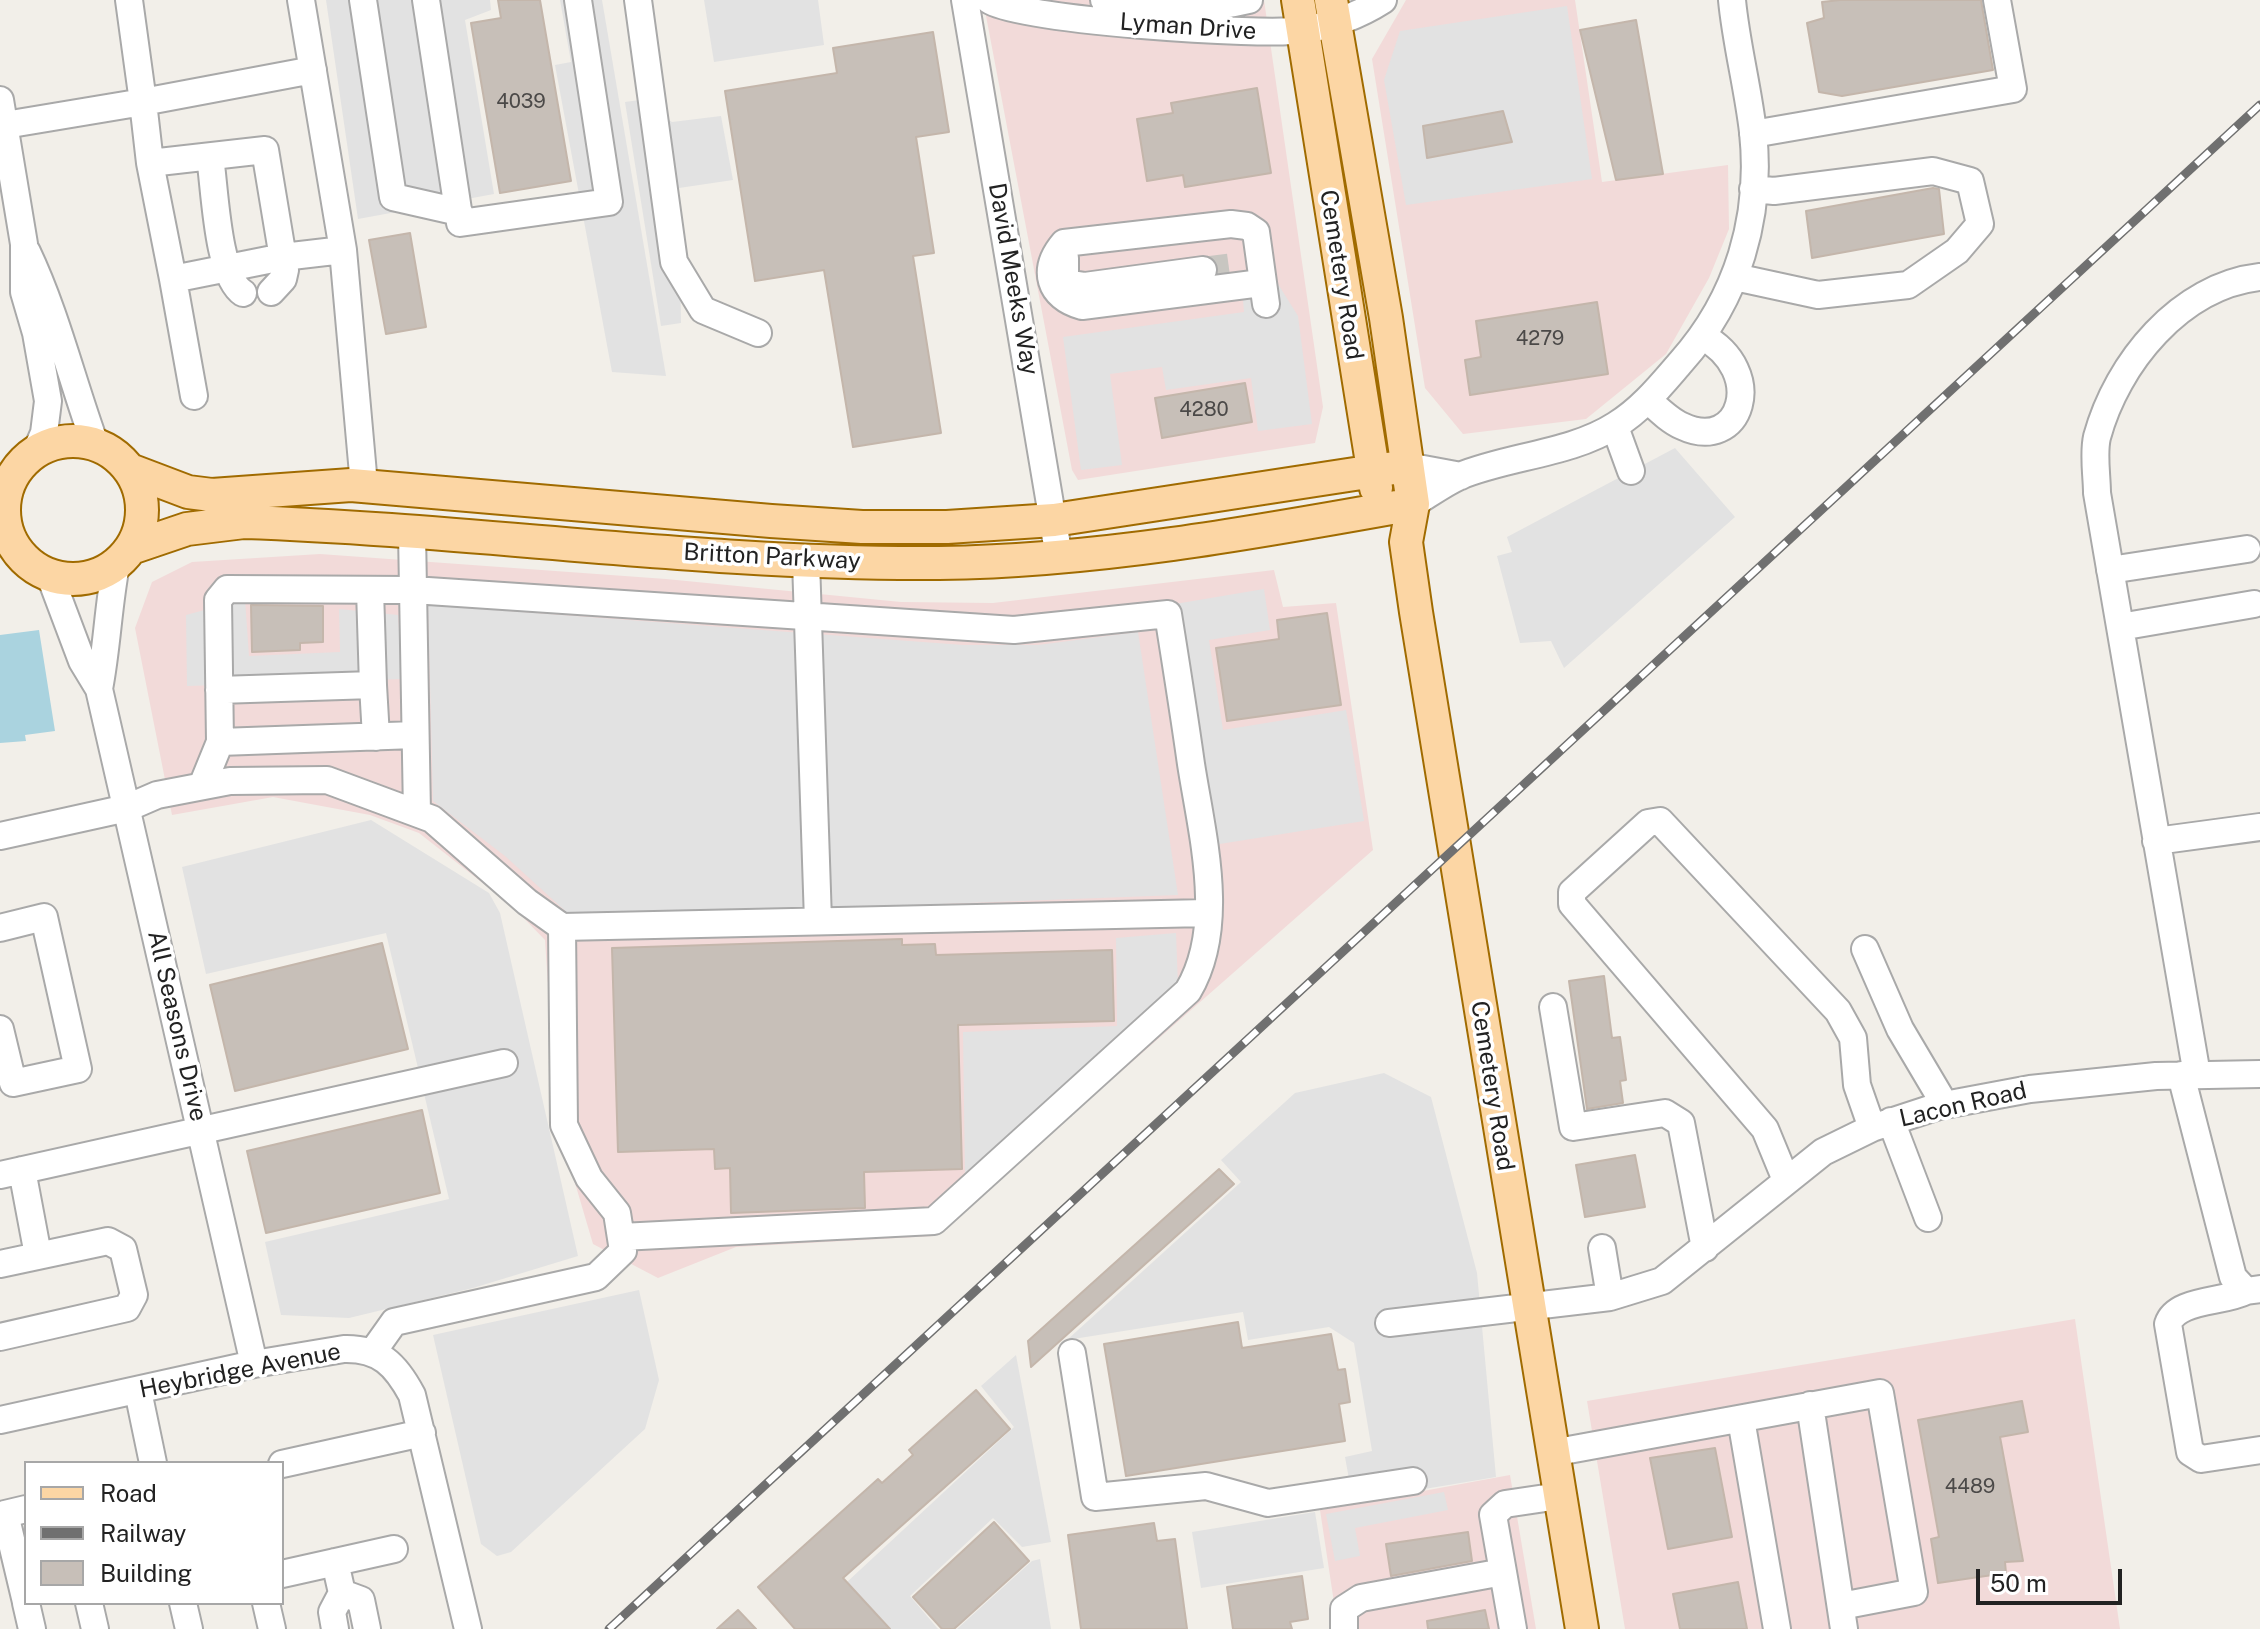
<!DOCTYPE html>
<style>
body{margin:0}
#map{position:relative;width:2260px;height:1629px;overflow:hidden;background:#f2efe9;font-family:"Public Sans",sans-serif}
canvas{display:block}
.legend{position:absolute;left:24px;top:1461px;width:260px;height:144px;box-sizing:border-box;background:#fff;border:2px solid #a7a7a7;margin:0;padding:10px 14px;list-style:none;font-size:24px;color:#222}
.legend li{display:flex;align-items:center;gap:16px;height:40px}
.legend b{width:40px;border:2px solid #a7a7a7}
.scale{position:absolute;left:1976px;top:1569px;width:146px;height:36px;box-sizing:border-box;border:4px solid #222;border-top:0;padding-left:10px;font-size:24px;line-height:28px;white-space:nowrap;color:#222;-webkit-text-stroke:6px #fff;paint-order:stroke}
</style>
<div id="map">
<canvas width="2260" height="1629"></canvas>
<ul class="legend">
<li><b style="height:10px;background:#fcd6a4"></b>Road</li>
<li><b style="height:10px;background:#707070"></b>Railway</li>
<li><b style="height:22px;background:#c7bfb8"></b>Building</li>
</ul>
<div class="scale">50 m</div>
</div>
<script>
const context = document.querySelector('canvas').getContext('2d');
context.lineJoin = 'round';
function fill(path, color) { context.fillStyle = color; context.fill(path, 'evenodd'); }
function trace(path, color, width, dash) { context.strokeStyle = color; context.lineWidth = width; context.lineCap = dash ? 'butt' : 'round'; context.setLineDash(dash || []); context.stroke(path); }
function drawText(font, color, halo, rows, align = 'center') {
  context.font = font + ' "Public Sans",sans-serif'; context.lineWidth = 7; context.setLineDash([]); context.textBaseline = 'middle'; context.strokeStyle = halo; context.fillStyle = color; for (const [text, x, y, turn = 0] of rows) {
    context.save(); context.translate(x, y); context.rotate((+turn || 0) * Math.PI / 180); context.textAlign = isNaN(turn) ? turn : align; if (halo) context.strokeText(text, 0, 0); context.fillText(text, 0, 0); context.restore();
  }
}
fill(new Path2D(`
 M983,0H1264L1323,407L1315,443L1078,480L1072,470Z
 M1406,0H1575L1602,182L1728,165L1729,229L1709,278L1666,354L1586,419L1463,434L1425,388L1372,59Z
 M320,554L666,579L901,602L993,603L1274,570L1283,607L1336,603L1373,850L934,1236L736,1247L658,1278L593,1244L557,1122L545,940L512,906L419,833L370,815L273,797L172,815L135,628L152,582L192,562Z
 M2075,1319L2120,1629H1625L1587,1401Z
 M1510,1475L1536,1629H1338L1320,1510Z`), '#f2dad9');
fill(new Path2D(`
 M326,0H490L491,10L465,20L494,194L358,219Z
 M560,0H602L666,376L612,372L555,65L571,62Z
 M704,0H818L824,45L714,62Z
 M1567,6L1592,179L1406,205L1384,80L1400,31ZM1503,111L1511,143L1427,157L1423,126Z
 M640,100L672,122L721,116L733,180L679,188L681,323L661,326L625,102Z
 M1278,284L1298,316L1312,424L1258,431L1251,378L1166,390L1162,367L1110,374L1122,465L1081,470L1063,337L1244,312L1242,289Z
 M1675,448L1735,517L1564,668L1551,641L1520,643L1497,556L1512,552L1507,537Z
 M1264,589L1270,630L1209,640L1223,730L1346,710L1364,821L1207,846L1169,605Z
 M245,599L249,656L340,652L339,609L398,615L402,679L187,686L186,615Z
 M428,605L963,645H1038L1138,632L1178,895L573,918L505,856L433,801Z
 M371,820L489,893L500,913L578,1256L473,1288L349,1318L281,1315L265,1242L449,1199L386,933L206,974L182,867Z
 M1176,933L1178,986L965,1177L963,1032L1117,1026L1116,938Z
 M1384,1073L1431,1097L1477,1273L1496,1477L1353,1501L1345,1457L1372,1451L1354,1343L1329,1327L1248,1340L1243,1312L1067,1340L1241,1182L1221,1160L1295,1093Z
 M639,1290L659,1380L645,1429L511,1552L497,1556L481,1544L433,1335Z
 M1016,1355L1051,1542L1022,1547L993,1518L910,1596L938,1629H891L847,1582L1014,1427L981,1386Z
 M1444,1492L1448,1510L1355,1528L1360,1556L1335,1561L1326,1514Z
 M1315,1512L1324,1568L1201,1588L1192,1532Z
 M1040,1559L1051,1629H957L1032,1561Z`), '#e2e2e2');
fill(new Path2D(`
 M39,630L55,731L25,735L26,741L0,743V635Z`), '#aad3df');
const building = new Path2D(`
 M498,0H540L571,181L500,193L471,23L501,18Z
 M1840,0H1981L1993,70L1842,96L1819,92L1807,23L1824,18L1822,2Z
 M1636,20L1663,174L1616,180L1580,30Z
 M933,32L949,132L916,137L934,253L913,256L941,433L853,447L824,270L755,281L725,91L837,73L833,48Z
 M1257,88L1271,173L1185,187L1183,175L1147,181L1137,119L1173,113L1171,103Z
 M1503,111L1512,142L1427,158L1423,126Z
 M1933,188L1939,189L1944,234L1812,258L1806,211Z
 M410,233L426,327L386,334L369,240Z
 M1597,302L1608,374L1470,395L1465,360L1481,357L1476,321Z
 M1245,383L1252,422L1162,438L1155,398Z
 M251,605L323,606V642L300,643V650L252,652Z
 M1327,613L1341,705L1227,721L1216,648L1279,639L1277,620Z
 M902,939V945L935,944L936,955L1112,950L1114,1021L958,1025L962,1169L864,1172L865,1208L731,1213L730,1168L715,1169L714,1149L618,1152L612,948Z
 M382,943L408,1049L235,1091L210,985Z
 M1604,976L1612,1038L1620,1037L1626,1080L1620,1081L1623,1103L1587,1109L1569,981Z
 M422,1110L440,1193L266,1233L247,1151Z
 M1635,1155L1645,1207L1585,1217L1576,1165Z
 M1219,1169L1234,1184L1031,1367L1028,1341Z
 M1238,1322L1242,1348L1331,1334L1338,1370L1345,1369L1350,1402L1339,1404L1345,1441L1126,1476L1104,1344Z
 M976,1390L1010,1429L843,1578L890,1629H795L758,1587L878,1479L882,1483L913,1455L909,1450Z
 M2022,1401L2028,1432L2000,1437L2023,1561L2005,1562L2006,1573L1938,1583L1931,1539L1939,1537L1918,1420Z
 M1715,1448L1732,1537L1668,1549L1650,1458Z
 M994,1522L1029,1561L954,1629H942L913,1597Z
 M1154,1523L1157,1541L1175,1539L1187,1629H1081L1068,1535Z
 M1468,1532L1472,1561L1391,1576L1386,1544Z
 M1302,1576L1308,1619L1290,1622L1292,1629H1233L1227,1587Z
 M1738,1582L1747,1629H1680L1673,1594Z
 M738,1610L756,1629H717Z
 M1485,1610L1489,1629H1428L1427,1621Z`);
fill(building, '#c7bfb8');
trace(building, '#c4b6ab', 2);
trace(new Path2D(`
 M1203,270L1240,265`), '#c8c6c1', 26, [26, 13]);
const minor = new Path2D(`
 M301,0L343,250L364,485
 M363,0L393,197L459,212
 M426,0L460,223L609,202L578,0
 M638,0L674,262L703,310L758,333
 M965,0L1059,557
 M989,0C1018,20 1263,37 1304,30C1333,25 1358,16 1383,0
 M1104,0C1152,7 1201,12 1249,0
 M0,100L24,244V292L36,333L48,401L44,433L36,451
 M5,125L143,102L129,0
 M1753,134L2013,89L1997,0
 M210,157C215,189 217,276 243,293
 M150,163L173,279
 M27,252C56,313 72,381 95,444
 M1065,258V278L1072,284L1085,286L1203,270
 M1735,277L1818,295L1908,285L1957,251L1980,224L1970,181L1933,171L1774,191L1753,189
 M1261,283L1082,306C1049,297 1041,270 1064,243L1231,224L1247,226L1256,232L1266,304
 M271,292L283,279L285,270L265,150L150,163L143,102L313,70
 M194,396L173,279L283,257L343,250
 M1648,400C1658,409 1670,421 1682,426C1741,454 1768,372 1702,336
 M1615,427L1631,471
 M1407,466L1461,476
 M1413,504C1428,495 1444,483 1460,476C1508,456 1571,454 1616,425C1642,409 1661,385 1681,362C1738,298 1762,217 1753,132C1748,88 1736,43 1732,0
 M412,533L417,813
 M806,561L818,921
 M2110,570L2247,549
 M50,576L82,661L99,689L254,1364
 M2120,627L2254,604
 M373,685L376,737
 M99,689C107,648 108,607 116,565
 M219,690L373,685L370,590
 M220,742L415,735
 M202,786L220,742L218,600L227,589L413,590L1014,630L1168,614C1176,664 1184,714 1191,764C1202,835 1227,926 1188,991L934,1221L621,1237
 M0,836L127,808L157,795L230,781L327,780L432,819L527,902L562,927L1207,913
 M2156,841L2260,827
 M0,928L44,917L78,1069L13,1083L0,1029
 M1865,949L1900,1029L1945,1105
 M1553,1007L1573,1127L1665,1113L1681,1123L1705,1248
 M2181,1075L2233,1277L2246,1291L2260,1289
 M2197,1075L2097,493C2097,476 2093,454 2097,437C2117,363 2180,286 2260,277
 M1891,1121L1928,1218
 M22,1170L38,1255
 M0,1175L504,1063
 M1786,1180L1765,1129L1572,904V892L1648,823L1660,821L1838,1011L1853,1038L1857,1085L1872,1128
 M1602,1248L1610,1297
 M0,1264L108,1241L123,1249L134,1295L127,1308L0,1337
 M2246,1291C2222,1303 2176,1299 2168,1324L2190,1452L2201,1459L2260,1450
 M1389,1323L1610,1297L1662,1281L1823,1152L1872,1128L1939,1106L2030,1089L2156,1076L2260,1074
 M372,1353L394,1322L596,1277L623,1251L617,1213L589,1178L564,1125L562,927
 M1072,1353L1095,1497L1206,1486L1268,1503L1413,1481
 M138,1391L153,1463
 M1810,1405L1844,1629
 M1741,1419L1777,1629
 M0,1420L254,1364L344,1349C380,1348 396,1365 412,1395L468,1629
 M1552,1453L1880,1393L1914,1592L1841,1606
 M282,1464L422,1433
 M26,1509L5,1514L26,1602
 M282,1574L394,1549
 M342,1593L361,1600L367,1629
 M26,1603L32,1629
 M89,1603L95,1629
 M183,1603L189,1629
 M266,1603L272,1629
 M335,1629L332,1612L342,1593L335,1562
 M1344,1629V1609L1361,1598L1503,1572
 M1513,1629L1493,1515L1505,1504L1559,1496`);
const major = new Path2D(`
 M1298,0L1376,488
 M1331,0L1386,318L1413,504L1406,542L1416,612L1582,1629
 M4 510a69 69 0 1 1 138 0a69 69 0 1 1-138 0Z
 M130,470L188,492L212,495L351,485L771,521L862,527H947L1054,520L1407,466
 M131,548L187,529L244,522C476,530 707,565 939,563C1098,561 1257,532 1413,504`);
trace(minor, '#a9a9a9', 30);
trace(major, '#a06b00', 36);
trace(minor, '#fff', 26);
trace(major, '#fcd6a4', 32);
const rail = new Path2D(`
 M609,1629L2260,105`);
trace(rail, '#707070', 9);
trace(rail, '#fff', 6, [18]);
drawText('20px', '#4b4948', null, [
 ["4039",521,102],
 ["4279",1540,339],
 ["4280",1204,410],
 ["4489",1970,1487]
]);
drawText('24px', '#222', '#fff', [
 ["Lyman Drive",1188,27,4],
 ["Cemetery Road",1341,275,81],
 ["David Meeks Way",1013,279,80],
 ["Britton Parkway",772,557,3],
 ["All Seasons Drive",177,1026,77],
 ["Cemetery Road",1492,1086,81],
 ["Lacon Road",1963,1105,-13],
 ["Heybridge Avenue",240,1371,-11]
]);
</script>
